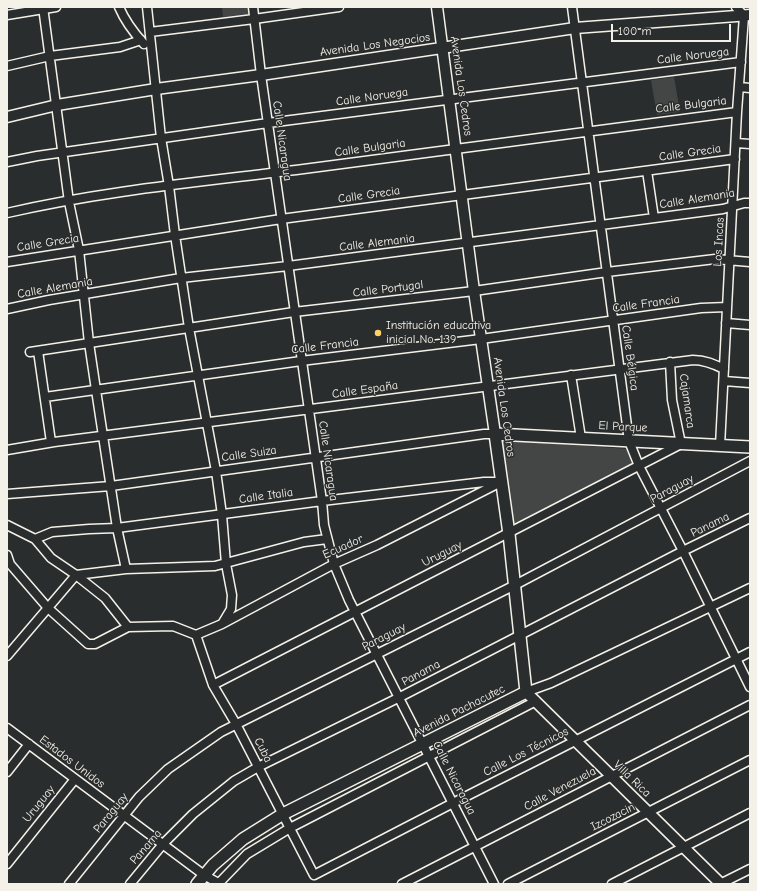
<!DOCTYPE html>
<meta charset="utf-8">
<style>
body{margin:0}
#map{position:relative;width:757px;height:891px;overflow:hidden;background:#2a2d2e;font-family:"Comic Neue",sans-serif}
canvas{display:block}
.frame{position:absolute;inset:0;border:8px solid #f4f1e8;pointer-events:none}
.scale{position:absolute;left:611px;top:24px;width:120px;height:18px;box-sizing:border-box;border:2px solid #f4f1e8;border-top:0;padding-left:5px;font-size:12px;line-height:14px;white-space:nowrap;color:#f4f1e8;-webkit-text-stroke:3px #2a2d2e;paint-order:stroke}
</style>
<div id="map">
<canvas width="757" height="891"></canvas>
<div class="frame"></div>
<div class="scale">100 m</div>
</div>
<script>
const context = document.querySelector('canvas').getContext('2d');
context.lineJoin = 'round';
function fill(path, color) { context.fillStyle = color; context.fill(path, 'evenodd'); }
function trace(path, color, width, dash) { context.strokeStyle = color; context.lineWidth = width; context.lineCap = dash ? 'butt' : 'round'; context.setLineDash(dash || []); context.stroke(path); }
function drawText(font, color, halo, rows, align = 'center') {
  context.font = font + ' "Comic Neue",sans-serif'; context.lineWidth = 3; context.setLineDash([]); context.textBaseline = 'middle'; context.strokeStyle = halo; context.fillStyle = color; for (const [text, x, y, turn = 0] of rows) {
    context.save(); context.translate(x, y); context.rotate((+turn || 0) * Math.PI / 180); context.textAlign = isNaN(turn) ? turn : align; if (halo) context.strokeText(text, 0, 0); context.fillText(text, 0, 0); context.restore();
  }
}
fill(new Path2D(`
 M222,7H248L249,14L223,17Z
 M674,77L680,112L657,115L651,80Z
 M500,440L628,449L634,466L511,528Z`), '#444645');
const minor = new Path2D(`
 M43,7L69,202L79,250L89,343L96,390L117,528L126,569
 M119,7C125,21 134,33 144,44
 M147,7L161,138L169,186L175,235L189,328L216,471L222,515L226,564L232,595L231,609L222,624
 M253,7L261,75L322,501L324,525L334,564L349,600L494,884
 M572,7L629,441L639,466L683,551L750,687
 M7,15L56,7
 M150,32L254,19L339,7
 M7,66L50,56L120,47L141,40
 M739,87L750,88
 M736,143L750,144
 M7,162L37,156L268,123L741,62
 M647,171L654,218
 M7,213C102,191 200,182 296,170C443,150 590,130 737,112
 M7,262L281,219L735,159
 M7,309L49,300L181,278L288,266L723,209L744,203H750
 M726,323L750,325
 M38,351L51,442
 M30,352L294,312L474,291L607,272L715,259L750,262
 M571,375L581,438
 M724,381L750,383
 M45,397L301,361L481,339L701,308L727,307
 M720,446L737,112L744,16L736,7
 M7,450L54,442L693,360C705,360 714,364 724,369
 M7,494L111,486L484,434H495
 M7,525L35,539L51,558L76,575L105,598L128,627
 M35,539L52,532L89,529L117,528L322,501L484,482H501
 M7,555L10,564L48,608L88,644H95L128,627L173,626L196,635
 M196,635L213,685L236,724L314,875L453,803L750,652
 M196,635L222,624L334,564L377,545L499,483
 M7,656L76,575L126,569L215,566L304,542L327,539
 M213,685L681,444L672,400L670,362
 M526,692L551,683L750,588
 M7,728L204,875L220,884
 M7,772L29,744
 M7,864L75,779
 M219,883L247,854L290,828L536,701
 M69,884L139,797L168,769L221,732L515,585L750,461
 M130,884L163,844L193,814L234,781L258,767L400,697L683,551L750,518
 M402,884L750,705
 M508,884L750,760
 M612,884L750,813
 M720,884L750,869`);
const tertiary = new Path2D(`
 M437,7L474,291L495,434
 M7,117L57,105L156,89L261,75L575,28L750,15
 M526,692L721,884`);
const secondary = new Path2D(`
 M197,884L213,865L243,839L283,814L526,692L509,534L495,434L750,447`);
trace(minor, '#f4f1e8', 11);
trace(tertiary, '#f4f1e8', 13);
trace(secondary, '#f4f1e8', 14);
trace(minor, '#2a2d2e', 8);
trace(tertiary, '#2a2d2e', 10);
trace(secondary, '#2a2d2e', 11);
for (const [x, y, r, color] of [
 [378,333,4,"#ffd166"]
]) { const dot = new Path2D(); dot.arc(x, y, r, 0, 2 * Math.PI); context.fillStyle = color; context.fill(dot); trace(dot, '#2a2d2e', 1.5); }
drawText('12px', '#f4f1e8', '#2a2d2e', [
 ["Avenida Los Negocios",375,45,-8],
 ["Calle Noruega",693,56,-7],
 ["Avenida Los Cedros",461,86,82],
 ["Calle Noruega",372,97,-8],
 ["Calle Bulgaria",691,105,-7],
 ["Calle Nicaragua",282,141,82],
 ["Calle Bulgaria",370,148,-8],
 ["Calle Grecia",690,153,-8],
 ["Calle Grecia",369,195,-8],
 ["Calle Alemania",697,199,-9],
 ["Los Incas",719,242,-87],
 ["Calle Grecia",48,243,-9],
 ["Calle Alemania",377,243,-7],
 ["Calle Alemania",55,288,-10],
 ["Calle Portugal",388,289,-7],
 ["Calle Francia",646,304,-8],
 ["Calle Francia",325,346,-7],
 ["Calle Bélgica",630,358,82],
 ["Calle España",365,390,-8],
 ["Cajamarca",687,401,82],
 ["Avenida Los Cedros",504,407,82],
 ["El Parque",623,427,3],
 ["Calle Suiza",249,454,-8],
 ["Calle Nicaragua",328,461,82],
 ["Paraguay",672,489,-28],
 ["Calle Italia",266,496,-8],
 ["Panama",710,525,-26],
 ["Ecuador",343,547,-24],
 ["Uruguay",442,554,-27],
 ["Paraguay",384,637,-27],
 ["Panama",421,673,-28],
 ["Avenida Pachacutec",459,711,-27],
 ["Cuba",263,750,63],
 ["Calle Los Técnicos",526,752,-27],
 ["Estados Unidos",72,762,37],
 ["Calle Nicaragua",454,778,63],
 ["Villa Rica",632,779,44],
 ["Calle Venezuela",560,789,-28],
 ["Uruguay",39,804,-51],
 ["Paraguay",111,813,-51],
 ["Izcozacin",613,817,-27],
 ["Panama",146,847,-49]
]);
drawText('12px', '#f4f1e8', '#2a2d2e', [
 ["Institución educativa",386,326],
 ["inicial No. 139",386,340]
], 'left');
</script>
